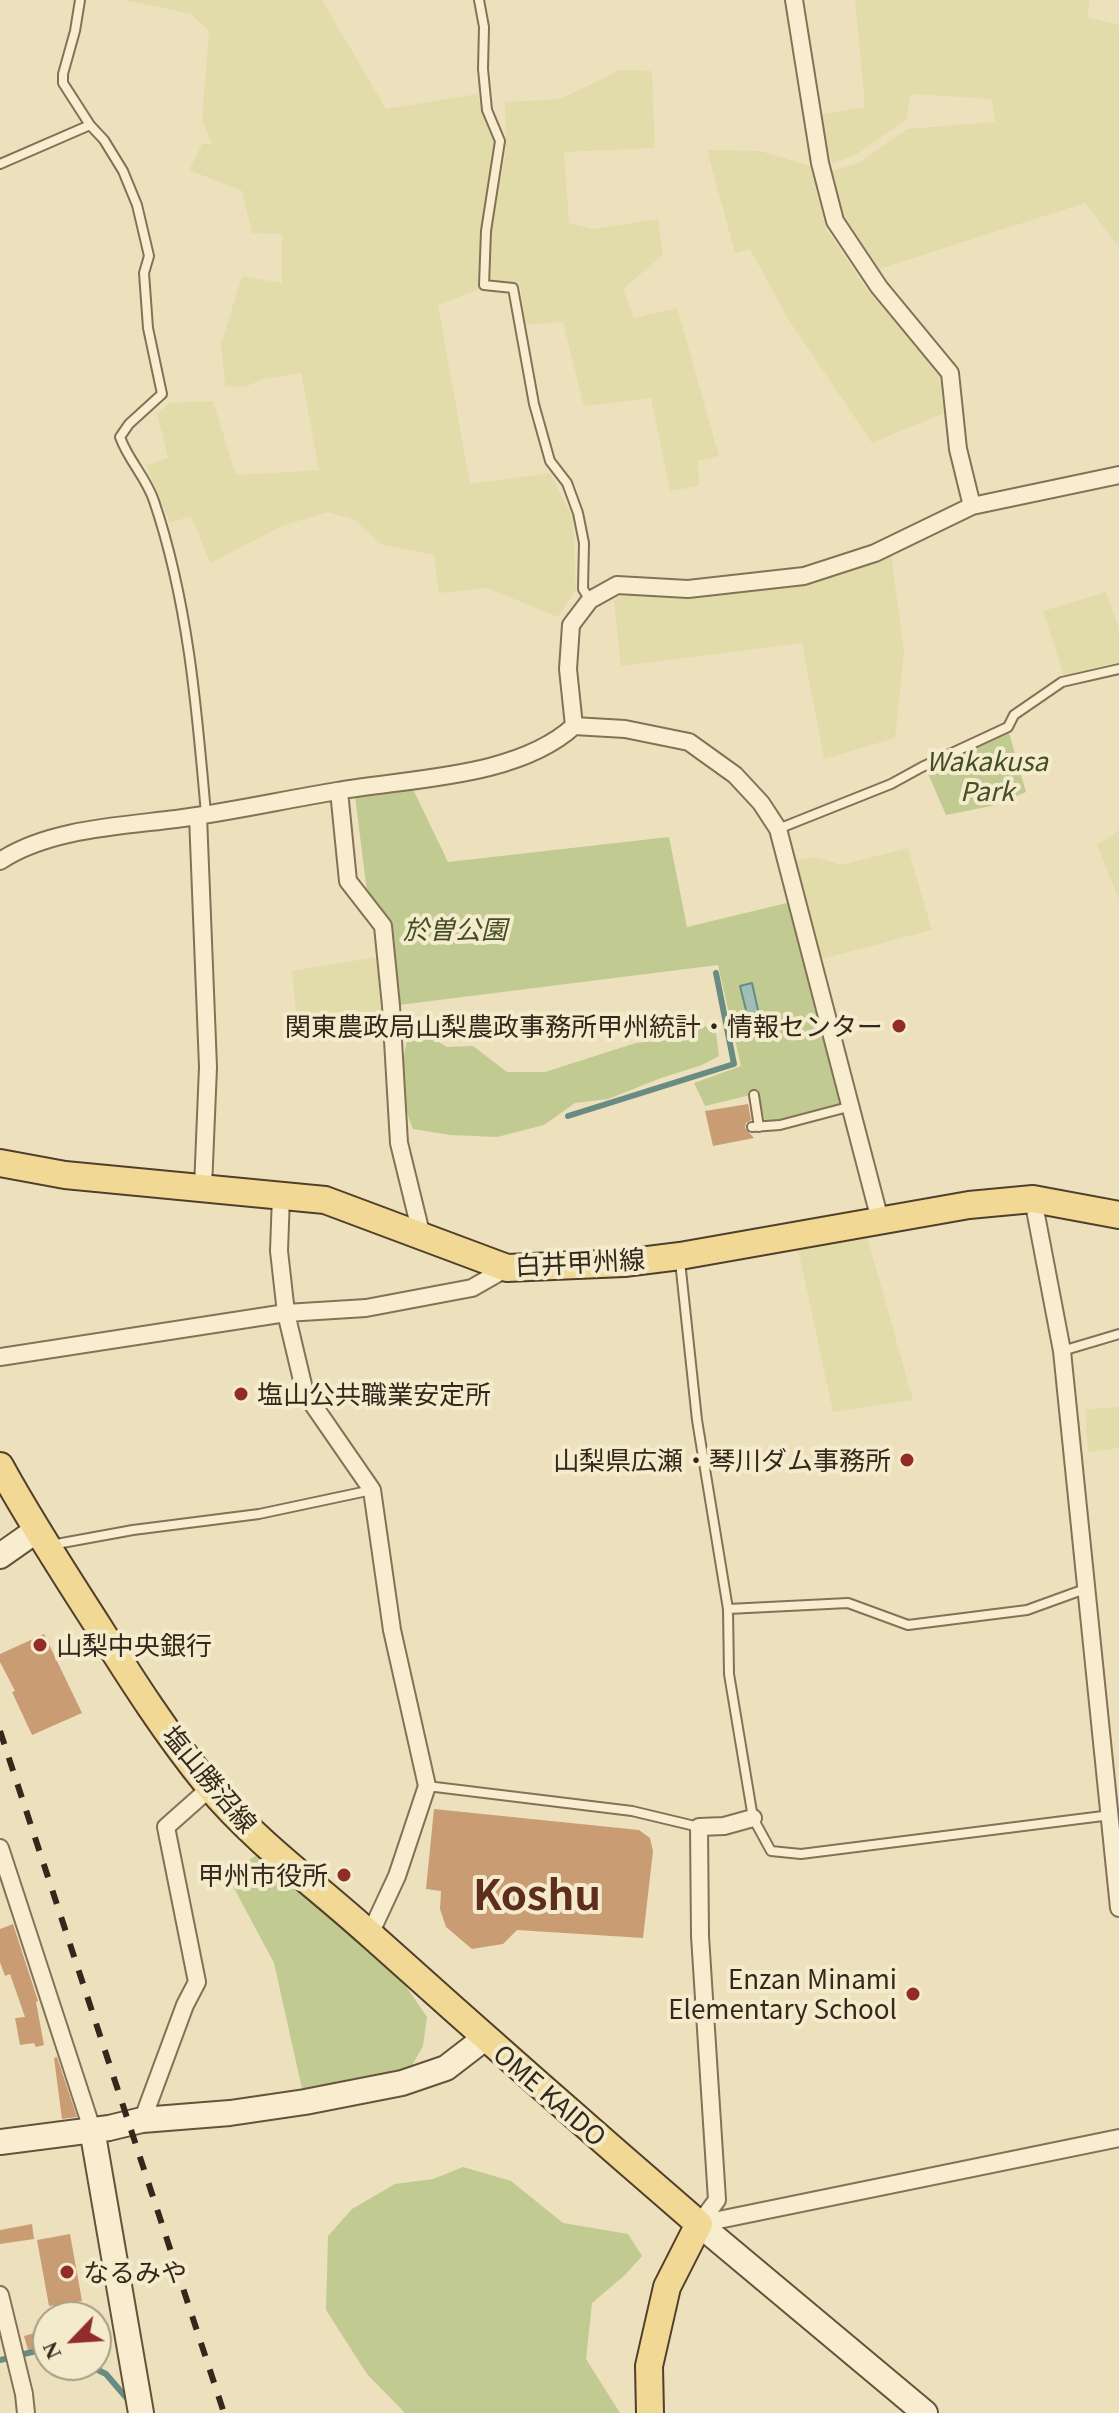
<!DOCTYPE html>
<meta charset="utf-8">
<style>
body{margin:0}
#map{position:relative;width:1119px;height:2413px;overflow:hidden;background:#ede1bd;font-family:Georgia,serif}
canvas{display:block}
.north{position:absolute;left:32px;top:2301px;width:80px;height:80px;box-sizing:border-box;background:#f4ebcc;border:2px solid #a79d85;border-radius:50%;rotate:245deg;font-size:22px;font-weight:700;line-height:32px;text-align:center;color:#33281b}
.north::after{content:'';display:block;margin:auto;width:28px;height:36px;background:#922c28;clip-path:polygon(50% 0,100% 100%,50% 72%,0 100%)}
</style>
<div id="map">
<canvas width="1119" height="2413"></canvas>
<div class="north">N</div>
</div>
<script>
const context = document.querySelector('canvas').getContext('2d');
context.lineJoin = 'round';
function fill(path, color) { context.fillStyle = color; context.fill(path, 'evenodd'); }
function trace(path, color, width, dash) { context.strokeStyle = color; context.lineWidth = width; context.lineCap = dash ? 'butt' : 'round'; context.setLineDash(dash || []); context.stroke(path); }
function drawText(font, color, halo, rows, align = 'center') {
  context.font = font + ' Georgia,"Noto Sans JP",serif'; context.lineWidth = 8; context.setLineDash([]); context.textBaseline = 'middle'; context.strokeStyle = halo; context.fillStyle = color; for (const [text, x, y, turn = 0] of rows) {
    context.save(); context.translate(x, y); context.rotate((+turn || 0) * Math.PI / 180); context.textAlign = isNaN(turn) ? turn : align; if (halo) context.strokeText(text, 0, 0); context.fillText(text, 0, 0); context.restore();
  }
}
fill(new Path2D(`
 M125,0H322L386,109L477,94L496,148L486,208L479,289L438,305L470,484L550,473L573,518L576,590L558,617L487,588L439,593L434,555L381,544L353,519L327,512L282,526L210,563L191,516L170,523L146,465L168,458L157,414L170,403L213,401L236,475L319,470L301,373L263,379L245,387L225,386L221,344L242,276L282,283V234L252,233L242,191L189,170L202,144H212L202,120L209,31L191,14Z
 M855,0H1090L1087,17L1119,25V247L1085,203L876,270L843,225L827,172L859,163L907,129L995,122L992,99L911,94L906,120L857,154L832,164L818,115L865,107Z
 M620,70L652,71L655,148L564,152L569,223L593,229L658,219L663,255L623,289L634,318L677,308L719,456L698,461L699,486L670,491L651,398L584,406L563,322L525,325L520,283L490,280V235L506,151L505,102L560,99Z
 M707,150L760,151L810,166L826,229L866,289L940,374L944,413L872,443L788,319L750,249L735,253Z
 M891,553L904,653L895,738L824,759L802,643L621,666L614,601L626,592L692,596Z
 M1106,592L1119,629V662L1064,676L1043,611Z
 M1119,830V900L1097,845Z
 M908,848L932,930L822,959L796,861L815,857L842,865Z
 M377,957L382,1021L298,1034L292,971Z
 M866,1233L913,1400L833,1412L798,1249Z
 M1119,1407V1448L1088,1452L1085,1409Z`), '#e2dcaa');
fill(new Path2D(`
 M1009,733L1026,792L991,806L946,815L927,771Z
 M409,781L448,862L669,837L687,927L795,901L851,1102L765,1123L759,1093L705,1106L694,1083L741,1066L718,965L391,1006L383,926L369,908L354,788Z
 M705,1026L716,1033L719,1056L702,1065L661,1078L608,1099L575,1103L544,1125L497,1137L450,1135L413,1129C400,1097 399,1068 409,1034L433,1038L447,1047L473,1046L507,1072H545L636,1043L685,1038Z
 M270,1848L370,1934L427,2017L423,2046L402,2083L305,2102L274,1963L226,1873Z
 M463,2167L511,2181L563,2223L628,2234L642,2256L625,2275L592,2303L586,2359L620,2413H405L367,2374L326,2310L328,2236L352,2209L395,2184L433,2179Z`), '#c0ca91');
const water = new Path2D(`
 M752,983L760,1019L749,1022L740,986Z`);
fill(water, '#a0beb7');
trace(water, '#688b84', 2);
trace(new Path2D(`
 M568,1116L734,1064L716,973
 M0,2360L48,2348
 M88,2365L106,2374L130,2402`), '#688b84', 6);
fill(new Path2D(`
 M748,1104L751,1120L746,1123L745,1128L754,1138L713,1146L705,1111Z
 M44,1634L82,1713L32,1735L12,1692L15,1691L0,1662V1654Z
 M434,1809L639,1830L650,1838L653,1851L643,1938L517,1930L503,1944L472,1949L446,1927L440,1909L441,1891L426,1889Z
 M13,1924L38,2001L36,2002L44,2045L36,2047L34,2043L20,2045L15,2018L25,2017L10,1974L5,1976L0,1962V1929Z
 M57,2057L77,2117L62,2119L54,2058Z
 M32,2224L34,2239L0,2244V2230Z
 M70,2234L82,2301L49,2306L37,2240Z
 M48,2329V2344L28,2350L24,2336Z`), '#ca9c73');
const lane = new Path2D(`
 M80,0L75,31L63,74V83L90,125L104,140L123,171L137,205L149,256L144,273L148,328L162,394L129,424L120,437C128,460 146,477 154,501C188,601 197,710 206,814
 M479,0L484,27L483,69L487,110L500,141L486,231L484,285L513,288L534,404L550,461L567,483L578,513L584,543L583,589L590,600
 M0,164L90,125
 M778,829L891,784L922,767L1008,727L1014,715L1062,682L1119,669
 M754,1095L759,1127
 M752,1127L780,1125L852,1106
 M680,1261L697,1420L728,1609L729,1674L753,1818L771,1851L801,1854L1111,1815
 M1062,1351L1119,1334
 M51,1545L133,1530L259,1514L372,1490
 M728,1609L848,1603L908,1625L1027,1610L1085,1589
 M427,1786L632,1811L699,1827`);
const street = new Path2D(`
 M794,0L820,163L835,221L879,287L950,373L958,449L972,506
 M574,726L568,669L571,625L590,600L617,585L688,589L804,576L875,553L972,506L1119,475
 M339,791L348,881L383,926L391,1006L399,1143L422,1237
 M198,816L208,1067L203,1188
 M0,861C48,829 120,826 176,819C230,812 283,800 337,791C410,778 517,778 574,726L625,729L689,742L735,775L761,803L778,829L880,1220
 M281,1196L279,1251L286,1313L305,1393L372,1490L392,1630L427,1786L397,1876L370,1934
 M1033,1199L1062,1351L1119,1908
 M0,1357L286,1313L366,1308L472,1288L507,1268
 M0,1848L92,2129
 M145,2120V2113L185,2005L197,1982L166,1827L210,1788
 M699,2224L717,2200L700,1936L699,1827L724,1826L753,1818
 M699,2224L1119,2138
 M0,2295L24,2394L26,2413`);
const secondary = new Path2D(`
 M0,1556L37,1530
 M92,2129L141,2413
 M0,2142L109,2128L142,2120L230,2113L305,2102L402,2083L446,2068L485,2038
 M699,2224L925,2413`);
const primary = new Path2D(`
 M0,1163L65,1175L325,1200L507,1268L624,1263L680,1256L969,1205L1033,1199L1119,1215
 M0,1466C30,1521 64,1573 98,1626C132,1680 167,1735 208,1785C255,1842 317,1886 372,1936C480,2033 589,2129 699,2224L667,2287L649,2366L650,2413`);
trace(lane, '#847156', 12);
trace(street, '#847156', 20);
trace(secondary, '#65523a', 28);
trace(primary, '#513f2b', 30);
trace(lane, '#f8eecf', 8);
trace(street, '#f8eecf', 16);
trace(secondary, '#f8eecf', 24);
trace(primary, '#f1d894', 26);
trace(new Path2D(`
 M0,1731L224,2413`), '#33281b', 6, [14, 14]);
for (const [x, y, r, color] of [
 [899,1026,8,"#922c28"],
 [241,1394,8,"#922c28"],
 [907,1460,8,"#922c28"],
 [40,1645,8,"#922c28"],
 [344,1875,8,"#922c28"],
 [913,1994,8,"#922c28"],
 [67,2272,8,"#922c28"]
]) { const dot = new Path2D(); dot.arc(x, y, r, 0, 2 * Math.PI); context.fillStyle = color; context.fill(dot); trace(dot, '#f4ebcc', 3); }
drawText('italic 26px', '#424f22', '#f4ebcc', [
 ["Wakakusa",987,761],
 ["Park",987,791],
 ["於曽公園",455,929]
]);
drawText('26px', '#33281b', '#f4ebcc', [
 ["関東農政局山梨農政事務所甲州統計・情報センター",883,1026],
 ["塩山公共職業安定所",257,1394,"left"],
 ["山梨県広瀬・琴川ダム事務所",891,1460],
 ["山梨中央銀行",56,1645,"left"],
 ["甲州市役所",328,1875],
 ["Enzan Minami",897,1979],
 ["Elementary School",897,2009],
 ["なるみや",83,2272,"left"]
], 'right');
drawText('26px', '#33281b', '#f4ebcc', [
 ["白井甲州線",580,1262,-3],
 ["塩山勝沼線",210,1779,50],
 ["OME KAIDO",550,2095,41]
]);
drawText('bold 42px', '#5f2d1b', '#f4ebcc', [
 ["Koshu",537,1894]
]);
</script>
